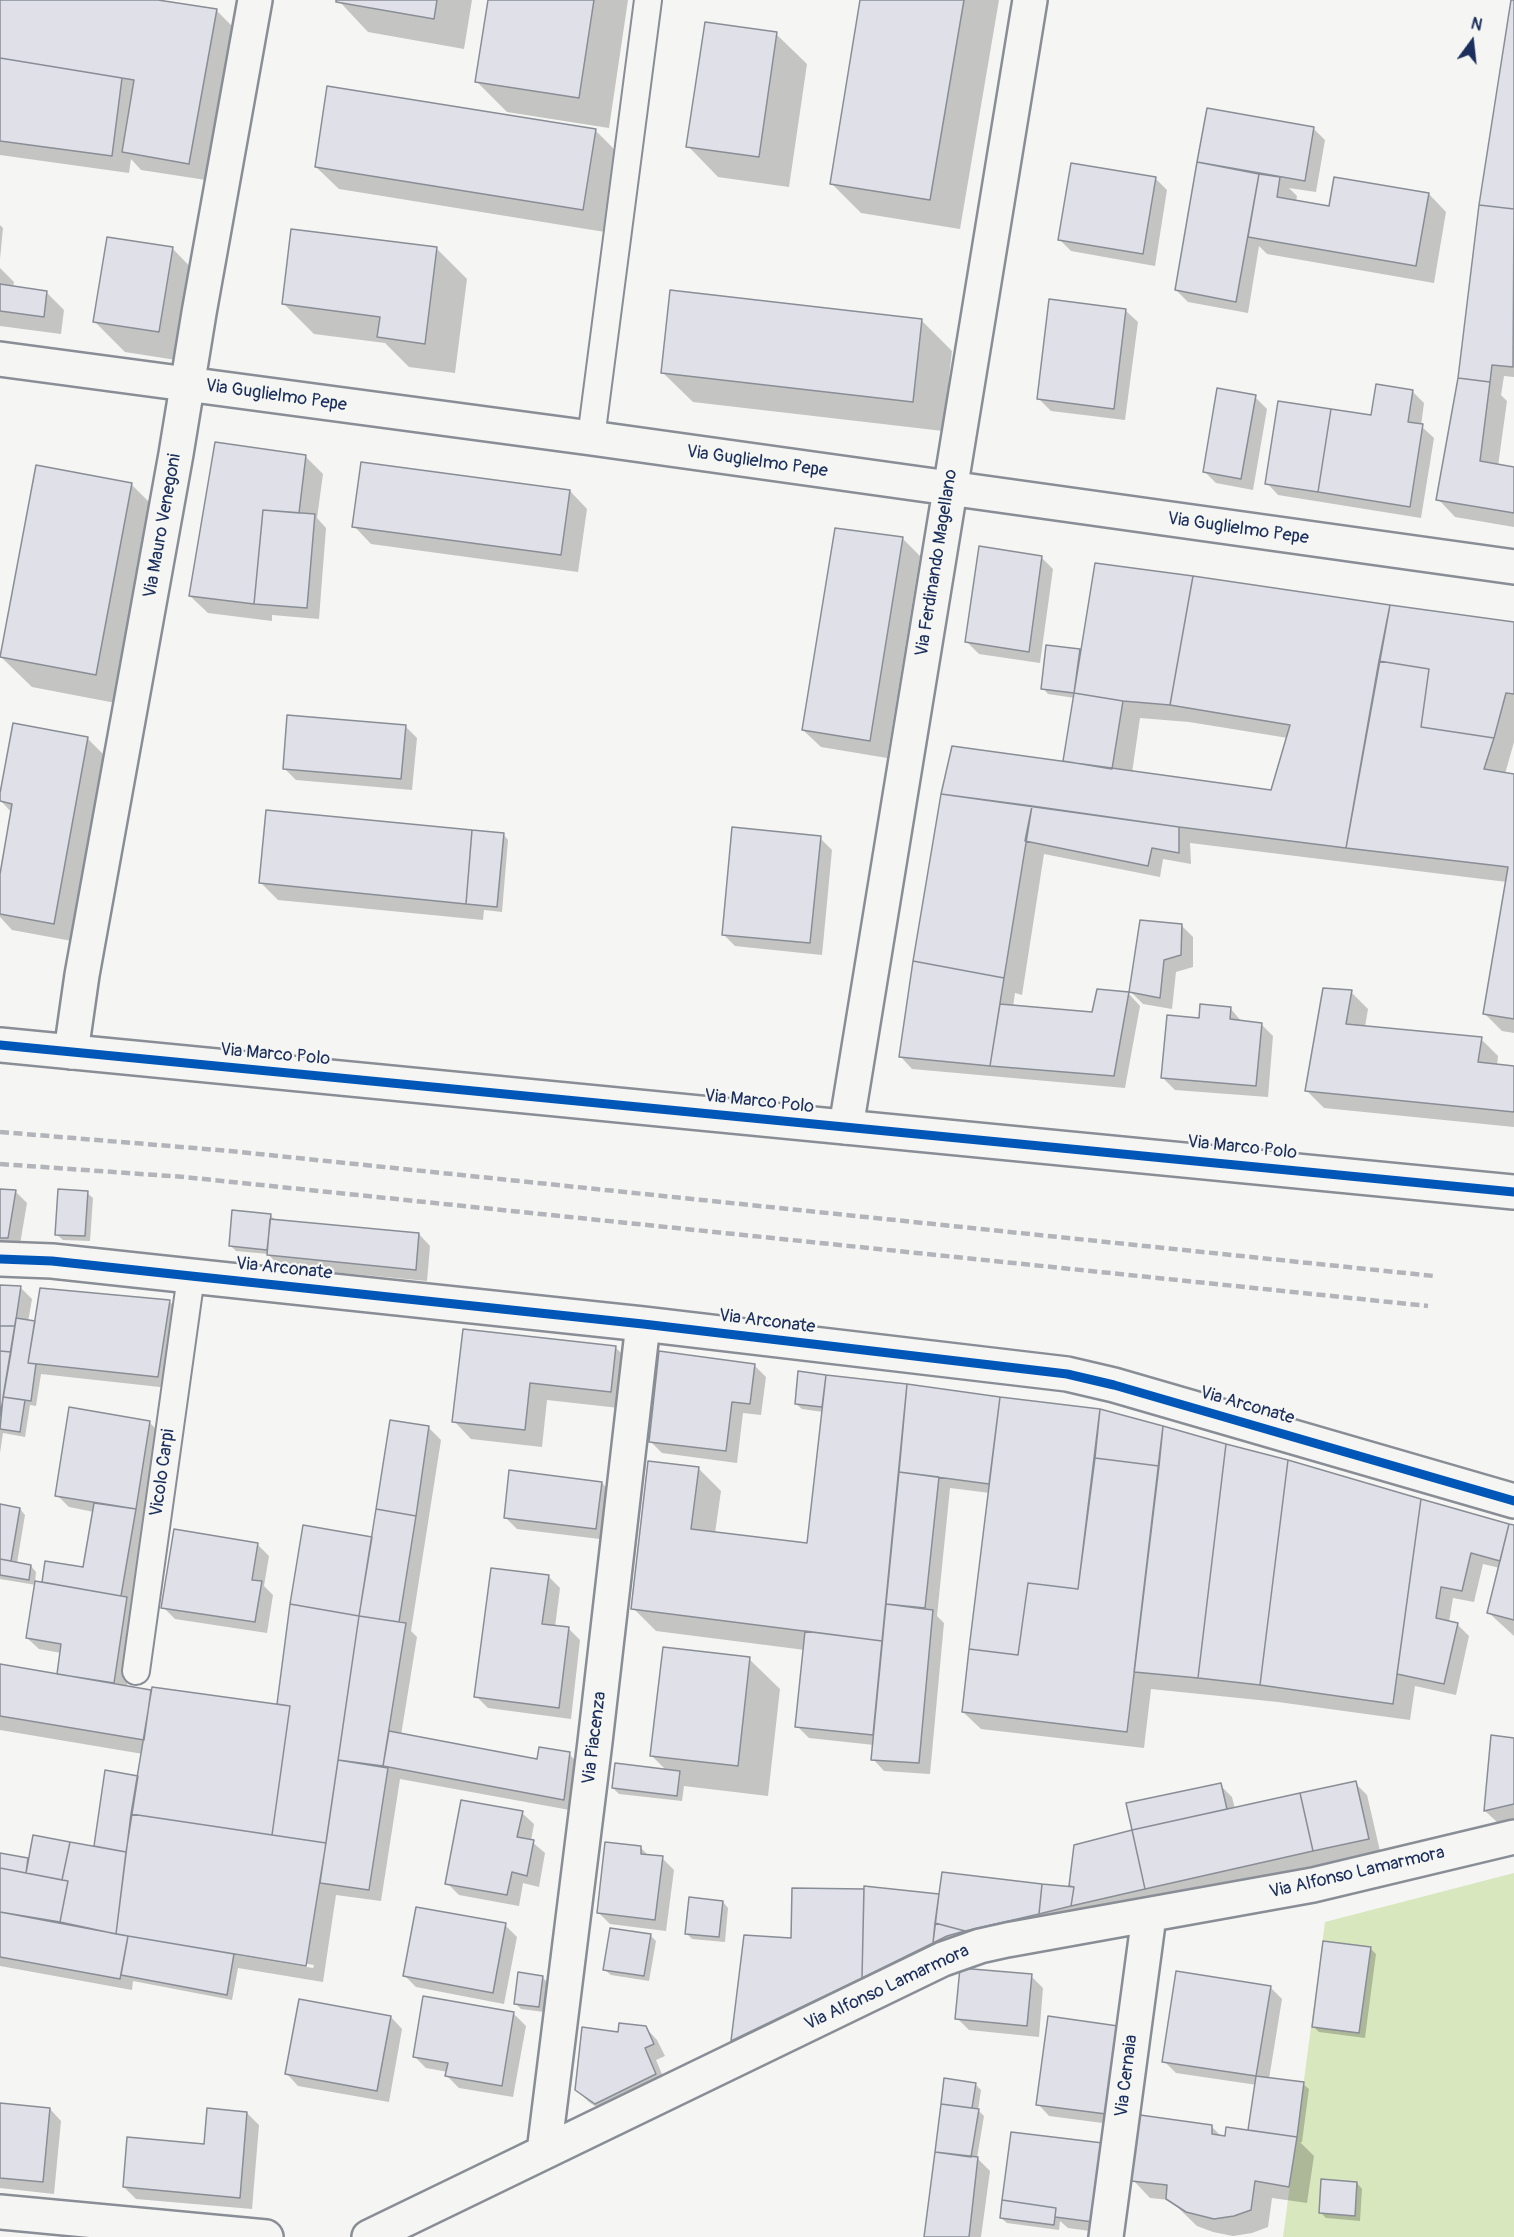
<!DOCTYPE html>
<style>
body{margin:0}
#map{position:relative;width:1514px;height:2237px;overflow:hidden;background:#f5f5f3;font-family:Pangolin,sans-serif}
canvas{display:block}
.north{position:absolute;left:1442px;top:12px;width:60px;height:60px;-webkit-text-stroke:4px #f6f6f2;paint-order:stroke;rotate:15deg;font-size:16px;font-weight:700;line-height:24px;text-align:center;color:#1b2f5e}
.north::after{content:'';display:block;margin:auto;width:21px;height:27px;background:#1b2f5e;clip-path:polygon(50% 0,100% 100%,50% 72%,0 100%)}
</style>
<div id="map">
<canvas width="1514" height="2237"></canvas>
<div class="north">N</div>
</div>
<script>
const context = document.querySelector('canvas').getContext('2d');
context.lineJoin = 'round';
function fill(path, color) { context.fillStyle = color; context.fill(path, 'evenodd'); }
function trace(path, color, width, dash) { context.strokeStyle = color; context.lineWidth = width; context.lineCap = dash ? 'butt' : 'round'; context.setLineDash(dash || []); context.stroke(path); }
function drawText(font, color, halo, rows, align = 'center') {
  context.font = font + ' Pangolin,sans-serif'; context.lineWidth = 4.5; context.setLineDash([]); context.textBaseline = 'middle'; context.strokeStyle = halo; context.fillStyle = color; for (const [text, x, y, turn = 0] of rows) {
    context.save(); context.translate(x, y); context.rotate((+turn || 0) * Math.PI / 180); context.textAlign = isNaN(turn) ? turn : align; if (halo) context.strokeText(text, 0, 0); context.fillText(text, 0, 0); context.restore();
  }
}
fill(new Path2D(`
 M1514,1873V2237H1283L1325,1922Z`), '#d9e7be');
fill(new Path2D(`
 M0,0H148L216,10L234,28L206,180L141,170L131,159L129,173L0,155Z
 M338,0H472L464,49L368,32Z
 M489,0H628L609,128L507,112L477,82Z
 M862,0H999L960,229L861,213L831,183Z
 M1512,0H1514V377L1504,376L1501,395L1507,401L1498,466L1514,469V527L1455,517L1438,499L1460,378Z
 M776,34L807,64L789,187L718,177L688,146Z
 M1208,110L1313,128L1325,140L1316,192L1289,188L1297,196L1296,202L1331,208L1429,194L1446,212L1434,283L1267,254L1259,246L1248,313L1188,302L1176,290Z
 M595,130L618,153L605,232L339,189L316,167Z
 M1155,178L1167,190L1155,266L1071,251L1059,239Z
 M0,225L3,228L0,259Z
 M172,248L202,279L189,362L125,352L95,322Z
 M436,248L467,279L455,373L409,367L385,343L314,334L284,304Z
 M0,268L14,282L13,287L46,292L64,310L61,334L0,326Z
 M1126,311L1138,322L1125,420L1051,411L1039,399Z
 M922,321L952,351L943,431L693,402L662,372Z
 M1412,391L1424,403L1421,426L1434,438L1421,518L1278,495L1267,483Z
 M1255,397L1267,409L1253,490L1216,483L1204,471Z
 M305,456L323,474L317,518L326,528L319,619L272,615V621L208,613L190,596Z
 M132,485L162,515L126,705L32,687L1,657Z
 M570,491L587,509L578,572L371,544L354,526Z
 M902,538L920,556L887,758L821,747L803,730Z
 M1041,557L1053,569L1040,663L979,654L967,642Z
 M1514,623V742L1505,774L1514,775V1033L1502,1031L1484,1013L1507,882L1190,843L1191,864L1163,859L1160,877L1044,854L1022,995L1015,993L1013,1007L1094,1014L1129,994L1140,1006L1125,1088L912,1069L901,1057L1064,763L1075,698L1048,694L1043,688L1080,651L1082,653ZM1140,718L1189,722L1288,738L1272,792L1132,773Z
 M405,726L417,738L412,790L296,780L284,768Z
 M87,738L105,756L72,941L12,930L0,917V883L12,813L0,800Z
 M503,834L508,840L502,912L484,910L483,920L278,900L261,883Z
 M820,838L832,850L822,955L735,946L723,934Z
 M1181,925L1193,937V967L1176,972L1172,1009L1143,1004L1131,992Z
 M1351,992L1368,1009L1365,1027L1481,1039L1498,1056L1497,1066L1514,1067V1127L1324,1108L1307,1091Z
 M1230,1008L1242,1022L1261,1024L1273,1036L1268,1097L1175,1090L1163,1078L1201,1019Z
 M0,1191H15L27,1203L19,1250L0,1249Z
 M87,1193L93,1198L90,1241L63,1240L57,1235Z
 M270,1215L276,1221L419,1234L430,1246L427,1281L280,1267L268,1254L236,1251L230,1245Z
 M0,1287H20L32,1299L28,1322L35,1323L169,1301L181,1313L169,1388L41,1374L36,1406L30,1405L25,1437L3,1433L0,1453Z
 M464,1330L616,1348L633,1365L628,1409L547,1400L542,1447L471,1439L454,1421Z
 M754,1365L766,1377L761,1415L743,1413L737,1463L662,1453L650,1441Z
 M825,1376L1100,1410L1514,1527V1636L1489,1613L1500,1568L1483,1564L1474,1602L1453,1598L1449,1622L1457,1624L1469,1636L1456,1695L1415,1686L1410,1720L1278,1702L1151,1689L1144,1748L981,1729L963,1712L990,1493L950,1488L937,1616L944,1623L930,1774L884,1771L873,1759L874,1745L809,1738L797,1726L805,1650L656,1631L633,1608L698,1468L721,1491L715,1533L809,1545L823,1412L802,1409L796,1404Z
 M149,1422L161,1434L127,1687L278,1705L292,1604L373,1538L429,1428L441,1440L411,1631L417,1637L401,1735L538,1761L569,1754L581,1766L575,1811L400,1779L381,1901L336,1895L323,1982L238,1968L232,2000L133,1981L132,1990L0,1966V1854L30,1861L95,1848L106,1772L139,1780L143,1754L0,1730V1666L58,1676L61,1653L39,1649L27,1638L36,1585L0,1579V1506L20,1509L25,1515L17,1563L31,1566L36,1572L35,1583L43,1584L47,1563L85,1569L94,1512L69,1507L57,1495ZM135,1935L314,1965L313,1968L135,1938Z
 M602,1483L613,1495L608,1540L517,1529L505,1517Z
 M257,1544L269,1556L264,1586L273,1595L267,1633L175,1619L163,1607Z
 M548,1576L560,1588L555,1627L568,1628L580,1640L571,1719L488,1708L476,1696Z
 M749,1659L780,1689L768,1796L684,1786L682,1801L619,1794L613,1788L667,1771L652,1756Z
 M1514,1739V1818L1497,1822L1485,1811Z
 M1355,1783L1367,1795L1380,1851L1084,1918L983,1948L749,2058L732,2041L745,1937L793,1940L940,1896L1073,1888L1071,1886L1133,1831L1128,1804L1220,1785L1232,1797L1235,1809ZM954,1927L972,1932V1935L954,1930Z
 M522,1813L534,1824L531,1841L545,1853L539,1887L523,1883L519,1906L459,1895L447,1883Z
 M641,1848L649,1856L662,1858L674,1870L666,1931L610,1924L598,1912Z
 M723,1902L728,1908L725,1942L692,1939L686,1933Z
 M505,1925L517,1937L504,2004L416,1987L404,1975Z
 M650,1935L656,1941L649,1981L611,1975L605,1970Z
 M1370,1948L1376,1954L1365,2038L1319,2032L1313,2026Z
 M1031,1976L1043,1988L1039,2037L969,2030L957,2018Z
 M542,1977L548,1983L544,2012L521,2009L515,2003Z
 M1270,1987L1282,1999L1269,2079L1303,2084L1309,2089L1302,2142H1300L1314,2156L1307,2203L1272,2198L1268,2227L1252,2233L1233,2236L1213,2232L1197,2226L1170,2200L1150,2198L1133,2180L1212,2127L1222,2137L1253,2132L1250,2129L1257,2085L1176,2073L1164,2061Z
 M424,1998L514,2014L526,2026L513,2097L459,2088L447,2076L448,2072L426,2068L414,2056Z
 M391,2017L402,2029L389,2102L298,2086L287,2074Z
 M645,2027L657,2040L665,2056L656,2060L667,2086L608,2115L589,2102L576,2090L619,2033Z
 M1130,2039L1118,2125L1049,2116L1038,2104Z
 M945,2080L975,2084L981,2090L978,2110L984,2116L977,2158L990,2171L981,2237H925Z
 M0,2104L50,2109L61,2121L54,2194L0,2188Z
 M247,2113L259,2125L252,2209L136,2199L124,2187L206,2146Z
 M1103,2145L1105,2233L1068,2228L1060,2221L1059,2230L1007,2223L1001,2218Z
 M1357,2183L1362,2189L1360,2221L1326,2218L1320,2212Z`), '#0003');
const building = new Path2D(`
 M0,0H158L217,9L189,164L122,152L134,80L0,58Z
 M336,0H437L434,19L336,2Z
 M488,0H594L579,98L475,82Z
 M860,0H964L930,200L830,184Z
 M1511,0H1514V209L1479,205Z
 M705,22L777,32L759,157L686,147Z
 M0,58L122,78L112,156L0,141Z
 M327,86L596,129L583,210L315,167Z
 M1207,108L1314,127L1305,181L1197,162Z
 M1197,162L1259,174L1236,302L1175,290Z
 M1071,163L1156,177L1143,254L1058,240Z
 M1259,174L1280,177L1277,197L1329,206L1334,177L1429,193L1416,266L1248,237Z
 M1479,205L1514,209L1513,367L1492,365L1490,382L1458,378Z
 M291,229L437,247L425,344L377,337L380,317L282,304Z
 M107,237L173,247L159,332L93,322Z
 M0,284L47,291L44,317L0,311Z
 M670,290L922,319L913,402L661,373Z
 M1049,299L1126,309L1114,409L1037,399Z
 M1458,378L1490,382L1480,461L1514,467V513L1436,500Z
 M1376,384L1413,390L1408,422L1423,424L1410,507L1318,492L1331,409L1371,415Z
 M1217,388L1256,395L1241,479L1203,472Z
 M1278,401L1331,409L1318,492L1265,484Z
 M215,442L306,455L299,513L263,510L254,604L189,596Z
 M361,462L570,490L561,555L352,527Z
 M36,465L132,483L96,675L0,657Z
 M263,510L315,514L307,608L254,604Z
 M835,528L903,537L870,741L802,730Z
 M979,546L1042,556L1029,652L965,642Z
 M1095,563L1193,576L1170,705L1123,701L1074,693Z
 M1193,576L1390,605L1346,848L1179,827L941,794L952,746L1271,790L1290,725L1170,705Z
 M1390,605L1514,622V694L1506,693L1494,738L1421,727L1429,669L1379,661Z
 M1046,645L1080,649L1074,693L1041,689Z
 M1379,661L1429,669L1421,727L1494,738L1484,769L1514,774V1019L1483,1014L1508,867L1346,848Z
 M1074,693L1123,701L1112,769L1063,761Z
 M287,715L406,725L401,779L283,769Z
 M13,723L88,737L54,924L0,914V874L12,804L0,801V793Z
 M941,794L1032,806L1004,978L913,961Z
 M1032,806L1179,827V853L1152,848L1148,866L1025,841Z
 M266,810L472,830L466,904L259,883Z
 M732,827L821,836L810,943L722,935Z
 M472,830L504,833L497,907L466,904Z
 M1140,920L1182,924L1181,955L1164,960L1160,998L1129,992Z
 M913,961L1004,978L990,1066L899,1057Z
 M1323,988L1352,990L1346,1024L1482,1037L1478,1062L1514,1066V1112L1305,1091Z
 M1097,989L1129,992L1114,1076L990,1066L1000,1004L1092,1012Z
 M1200,1004L1231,1007L1230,1019L1262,1023L1256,1086L1161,1078L1167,1015L1199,1018Z
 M0,1189L16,1190L8,1238H0Z
 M58,1189L88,1191L85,1236L55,1235Z
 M232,1210L271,1214L267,1250L229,1246Z
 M270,1219L419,1233L416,1270L267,1255Z
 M0,1285L21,1286L15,1326H0Z
 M40,1288L170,1300L158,1377L28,1363Z
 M16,1318L35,1321L28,1363L36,1364L31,1401L3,1397Z
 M0,1326H15L11,1352L0,1351Z
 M463,1329L616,1346L611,1392L530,1383L525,1430L452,1422Z
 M0,1351L11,1352L0,1416Z
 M659,1351L755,1364L750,1404L732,1402L726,1451L649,1442Z
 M798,1371L826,1375L822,1407L795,1404Z
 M826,1375L907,1384L882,1641L631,1609L648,1461L699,1467L691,1529L807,1543Z
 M907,1384L1000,1397L989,1484L899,1472Z
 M3,1397L25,1400L20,1432L0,1429Z
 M1000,1397L1100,1409L1078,1589L1028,1583L1018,1655L969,1649Z
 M69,1407L150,1421L136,1509L55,1496Z
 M1100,1409L1163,1426L1159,1466L1095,1458Z
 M390,1420L429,1426L416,1516L376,1509Z
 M1163,1426L1226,1444L1198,1678L1134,1672Z
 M1226,1444L1288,1460L1260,1685L1198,1678Z
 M1095,1458L1159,1466L1127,1732L962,1712L969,1649L1018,1655L1028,1583L1078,1589Z
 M1288,1460L1421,1499L1393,1704L1260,1685Z
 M509,1470L602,1482L596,1529L504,1518Z
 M899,1472L939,1477L925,1608L886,1604Z
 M1421,1499L1509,1524L1500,1561L1471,1553L1462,1591L1441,1587L1436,1618L1458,1623L1444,1684L1397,1674Z
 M94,1503L136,1509L121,1596L42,1582L45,1561L83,1567Z
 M0,1504L20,1508L11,1561L0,1559Z
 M376,1509L416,1516L399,1622L359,1616Z
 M1509,1524L1514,1525V1620L1487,1613Z
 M303,1525L372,1537L359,1616L290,1604Z
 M174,1529L258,1543L252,1580L262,1581L255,1622L161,1608Z
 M0,1559L31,1565L29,1580L0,1575Z
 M491,1568L549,1575L542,1624L569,1627L559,1708L474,1697Z
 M35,1581L127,1597L114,1683L57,1674L61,1644L26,1638Z
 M290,1604L359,1616L326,1843L272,1835L290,1706L277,1704Z
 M886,1604L933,1610L919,1763L871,1760Z
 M359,1616L406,1623L383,1766L338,1760Z
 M805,1631L882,1641L873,1735L795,1727Z
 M663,1647L750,1657L738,1766L650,1756Z
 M0,1664L151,1690L144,1740L0,1716Z
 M152,1687L290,1706L272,1835L131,1814Z
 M389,1731L537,1759L539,1747L570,1752L564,1800L383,1766Z
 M1491,1735L1514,1738V1804L1484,1811Z
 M338,1760L388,1768L369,1890L320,1883Z
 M615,1763L680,1771L677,1796L612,1788Z
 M105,1770L138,1776L126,1852L94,1846Z
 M1356,1781L1369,1839L1313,1851L1300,1793Z
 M1221,1783L1227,1809L1132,1830L1126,1803Z
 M1300,1793L1313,1851L1145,1889L1132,1830Z
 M461,1800L523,1811L517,1837L534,1840L527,1876L512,1872L507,1895L445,1884Z
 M131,1814L326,1843L306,1966L116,1934Z
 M1132,1830L1145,1889L1071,1906L1074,1887L1069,1886L1074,1845Z
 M33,1835L70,1842L62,1880L26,1873Z
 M70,1842L126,1852L116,1934L60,1922L68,1881L62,1880Z
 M605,1842L641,1846V1854L663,1856L655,1920L597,1913Z
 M0,1853L28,1858L26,1873L0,1868Z
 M0,1868L68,1881L60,1922L0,1912Z
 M942,1872L1042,1884L1039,1914L965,1931L935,1923Z
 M1042,1884L1074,1887L1071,1906L1039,1914Z
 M864,1886L939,1894L933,1943L862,1978Z
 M792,1888L864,1889L862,1978L731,2041L744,1935L791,1938Z
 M689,1897L723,1901L719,1937L685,1934Z
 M416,1907L506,1923L493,1993L403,1976Z
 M0,1912L128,1936L120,1979L0,1957Z
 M935,1923L965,1931L947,1936L933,1943Z
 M610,1928L651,1934L644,1976L603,1970Z
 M128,1936L234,1954L227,1995L121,1975Z
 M1323,1941L1371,1947L1359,2033L1312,2027Z
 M960,1968L1032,1974L1027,2026L955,2019Z
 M1176,1971L1271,1986L1256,2076L1162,2062Z
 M518,1972L543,1976L539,2007L514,2004Z
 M423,1996L514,2012L502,2086L445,2076L448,2063L413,2057Z
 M299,1999L391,2016L377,2091L285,2074Z
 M1048,2016L1118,2026L1106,2114L1036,2105Z
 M619,2023L646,2026L654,2044L645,2048L656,2074L595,2104L575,2090L582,2027L618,2032Z
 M1256,2076L1304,2082L1297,2137L1248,2130Z
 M944,2078L976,2083L972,2108L941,2104Z
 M0,2103L50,2108L43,2182L0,2178Z
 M941,2104L979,2109L971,2157L935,2152Z
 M207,2108L247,2112L240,2198L123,2187L127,2137L204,2144Z
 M1140,2115L1212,2125V2134L1225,2136L1226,2127L1297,2137L1289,2187L1255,2181L1251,2210L1234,2216L1214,2219L1186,2212L1166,2199L1167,2185L1131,2181Z
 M1011,2132L1103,2143L1093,2222L1055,2217L1056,2208L1002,2200Z
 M935,2152L978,2157L969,2237H924Z
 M1321,2179L1357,2182L1355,2216L1319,2213Z
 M1002,2200L1056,2208L1054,2225L1000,2218Z`);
fill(building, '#dfe0e8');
trace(building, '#898d95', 1.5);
const service = new Path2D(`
 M591,438L648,0
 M136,1671L191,1276`);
const minor = new Path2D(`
 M0,359L591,438L1514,567
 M71,1052L82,975L176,454L199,313L255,0
 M846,1127L1030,0
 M0,1259L52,1261L191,1276L643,1324L1067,1374L1114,1385L1514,1501
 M544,2152L595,1742L643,1324
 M0,2212L266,2237
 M369,2237L943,1959L980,1946L1007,1940L1313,1885L1514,1837
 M1106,2237L1149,1916`);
const tertiary = new Path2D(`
 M0,1045L1514,1192`);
trace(service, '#898d95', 30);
trace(minor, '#898d95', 38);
trace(tertiary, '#898d95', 38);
trace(service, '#f5f5f3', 26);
trace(minor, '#f5f5f3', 33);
trace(tertiary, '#f5f5f3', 33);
trace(new Path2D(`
 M0,1132L230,1151L1434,1276
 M0,1164L184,1177L1428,1306`), '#b2b4b9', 4.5, [9, 4.5]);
trace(new Path2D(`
 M0,1045L1514,1192
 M0,1259L52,1261L191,1276L643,1324L1067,1374L1114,1385L1514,1501`), '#0057b8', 9);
drawText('18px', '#1b2f5e', '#f6f6f2', [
 ["Via Guglielmo Pepe",276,396,8],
 ["Via Guglielmo Pepe",757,462,8],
 ["Via Mauro Venegoni",163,526,-80],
 ["Via Guglielmo Pepe",1238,529,8],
 ["Via Ferdinando Magellano",937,563,-81],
 ["Via Marco Polo",275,1055,5],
 ["Via Marco Polo",759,1102,6],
 ["Via Marco Polo",1242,1148,6],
 ["Via Arconate",284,1269,6],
 ["Via Arconate",767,1322,7],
 ["Via Arconate",1247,1406,16],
 ["Vicolo Carpi",163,1473,-82],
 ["Via Piacenza",595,1738,-83],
 ["Via Alfonso Lamarmora",1357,1873,-13],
 ["Via Alfonso Lamarmora",887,1988,-25],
 ["Via Cernaia",1127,2076,-83]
]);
</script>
